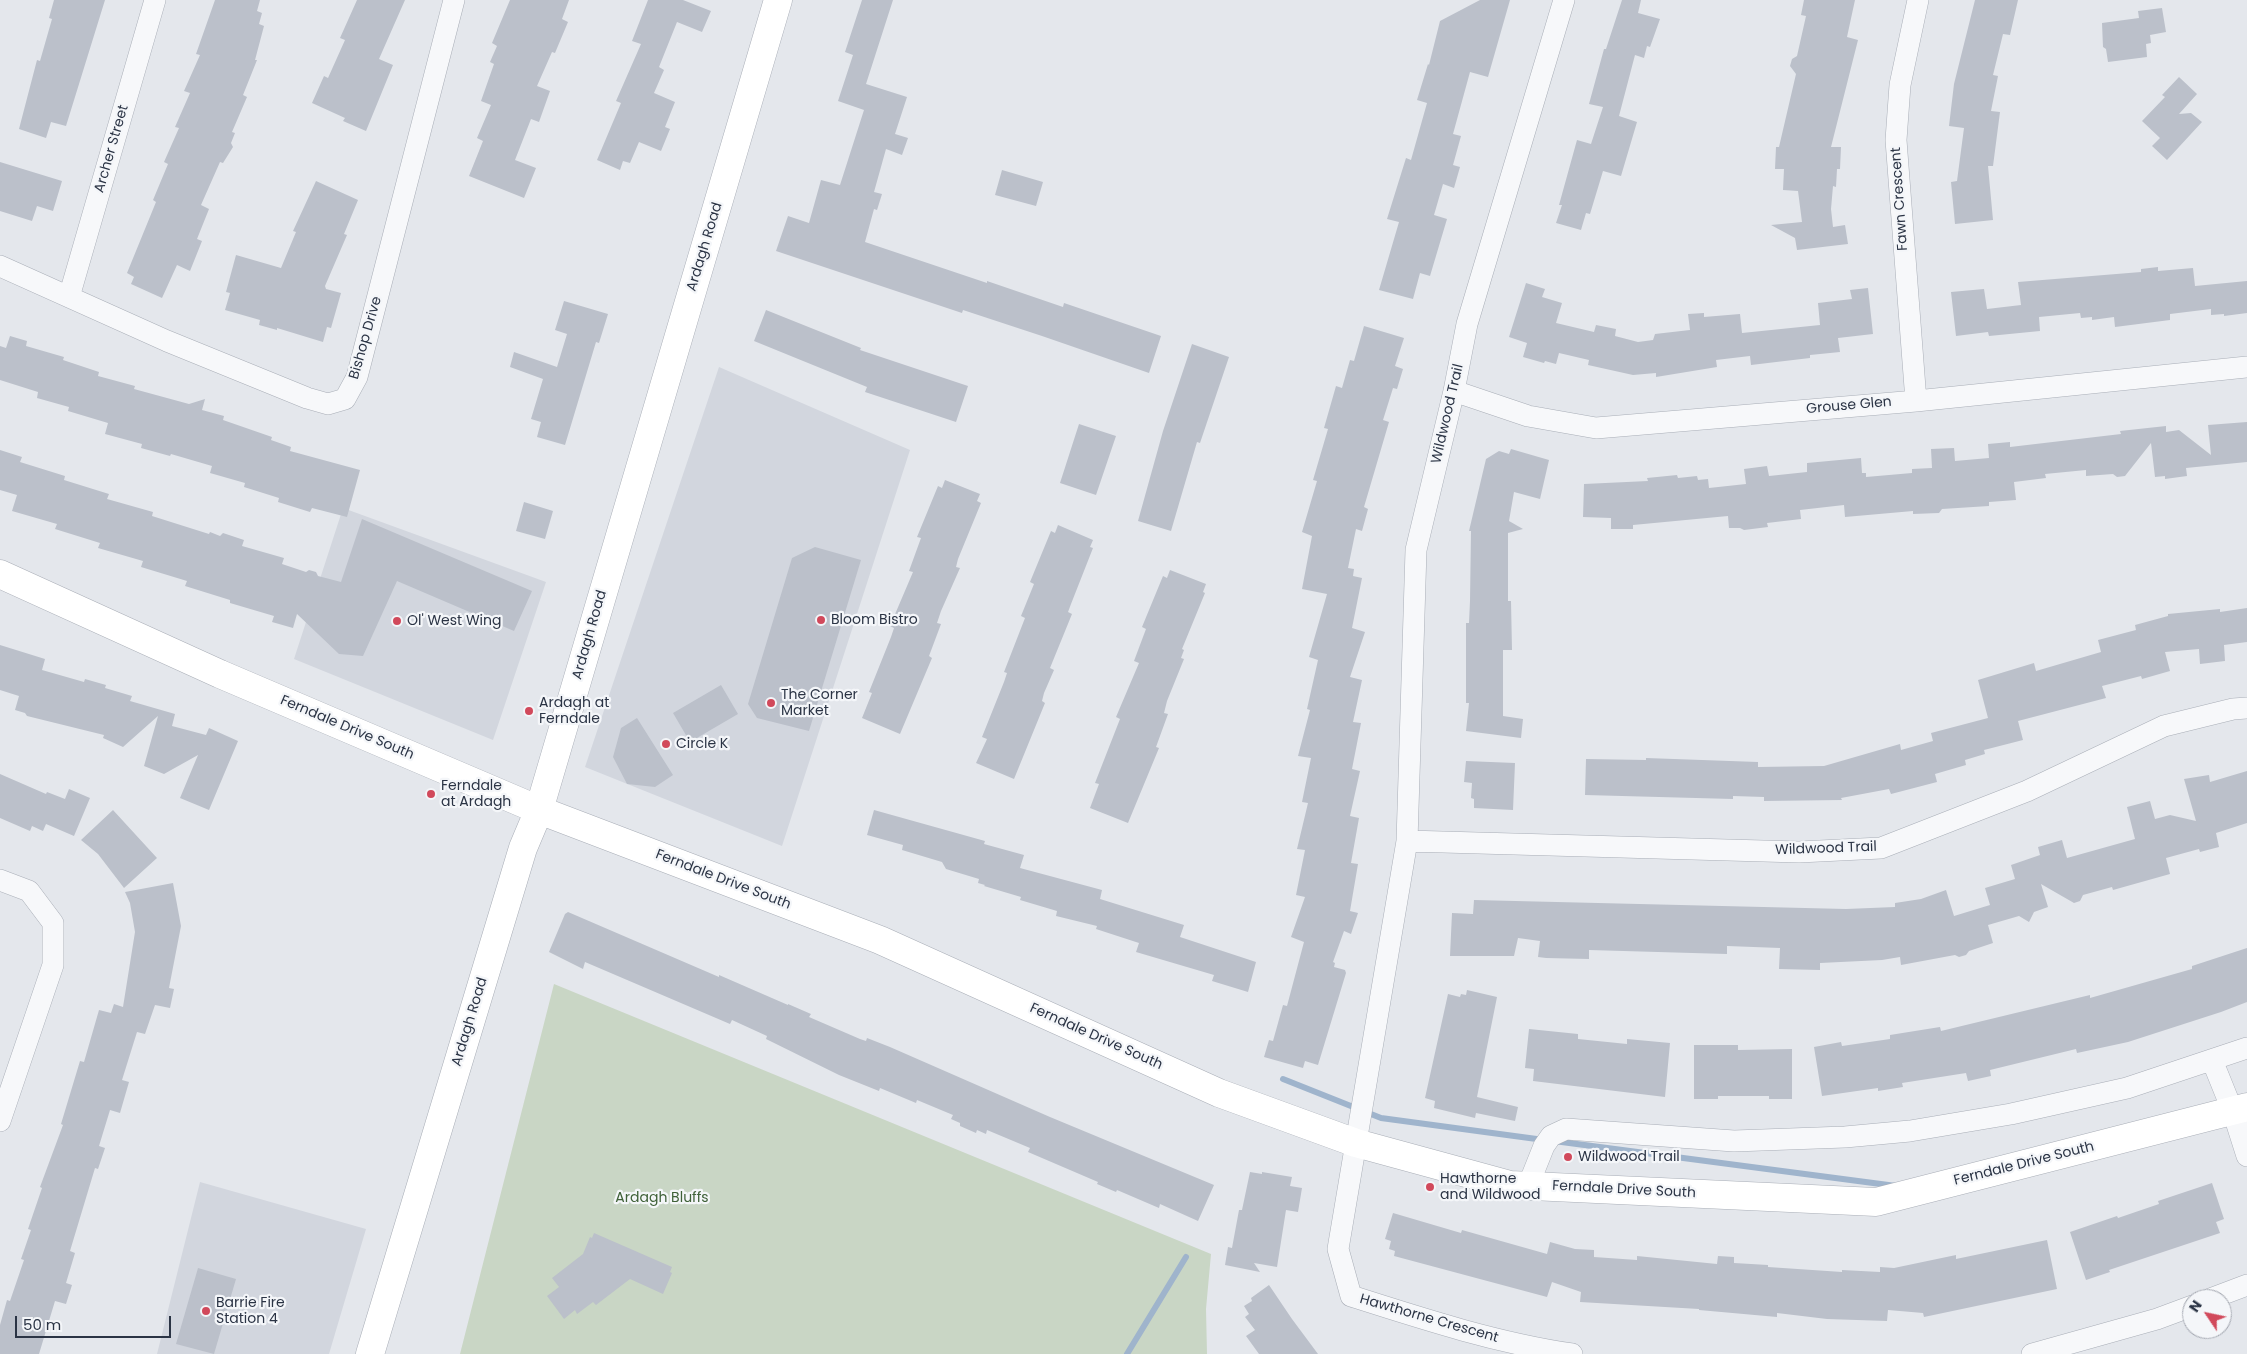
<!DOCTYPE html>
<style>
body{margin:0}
#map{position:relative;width:2247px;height:1354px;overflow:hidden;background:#e4e7ec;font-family:Poppins,sans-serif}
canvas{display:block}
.north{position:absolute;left:2182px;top:1289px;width:50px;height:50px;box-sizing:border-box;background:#f4f6f9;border:1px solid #a4a8b1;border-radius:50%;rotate:304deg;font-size:14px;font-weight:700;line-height:20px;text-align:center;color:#2b3445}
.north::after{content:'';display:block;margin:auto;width:18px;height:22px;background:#d1495b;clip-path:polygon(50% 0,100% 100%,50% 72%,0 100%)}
.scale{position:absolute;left:15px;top:1316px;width:156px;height:22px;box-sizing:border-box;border:2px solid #2b3445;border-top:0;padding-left:6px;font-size:15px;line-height:18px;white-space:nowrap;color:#2b3445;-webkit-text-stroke:4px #f4f6f9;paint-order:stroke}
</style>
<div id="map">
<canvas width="2247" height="1354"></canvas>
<div class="north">N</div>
<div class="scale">50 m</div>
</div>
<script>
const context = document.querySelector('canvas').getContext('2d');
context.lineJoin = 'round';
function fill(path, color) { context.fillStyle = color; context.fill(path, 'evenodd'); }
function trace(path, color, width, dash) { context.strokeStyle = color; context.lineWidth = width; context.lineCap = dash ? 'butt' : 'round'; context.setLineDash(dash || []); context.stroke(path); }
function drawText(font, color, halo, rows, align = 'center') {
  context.font = font + ' Poppins,sans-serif'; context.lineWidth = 4.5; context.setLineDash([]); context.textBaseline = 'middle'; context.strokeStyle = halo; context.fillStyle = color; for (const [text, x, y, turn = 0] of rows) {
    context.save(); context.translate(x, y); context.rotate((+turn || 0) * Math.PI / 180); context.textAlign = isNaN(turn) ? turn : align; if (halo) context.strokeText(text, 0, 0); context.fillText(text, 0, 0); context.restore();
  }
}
fill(new Path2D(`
 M719,367L910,450L782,846L585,767Z
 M343,508L546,582L493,740L294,659Z
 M200,1182L366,1229L329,1354H157Z`), '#d2d6de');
fill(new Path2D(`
 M554,984L1211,1254L1206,1309L1207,1354H460Z`), '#c9d6c5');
trace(new Path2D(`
 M1283,1079L1381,1118L1544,1140
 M1554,1141L1896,1186
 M1127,1354L1186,1257`), '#9fb4cc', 6);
fill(new Path2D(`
 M54,0H105L66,126L51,122L46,138L19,129L37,60L40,61L52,19L49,18Z
 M215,0H260L257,11L262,13L259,24L264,26L255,60H257L243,95L247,97L232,132L235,133L231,143L233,147L223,163L220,162L201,205L209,209L197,239L202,241L190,271L177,265L162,298L131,284L134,277L127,273L156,202L153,200L168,164L164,162L179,128L175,127L190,93L184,91L200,55L196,54Z
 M357,0H405L379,59L393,65L366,131L343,121L345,118L312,103L324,76L328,78L345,40L340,38Z
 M510,0H569L562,19L568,22L555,53L552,52L537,86L550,91L539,122L531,119L515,160L536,168L524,198L469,176L483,141L477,138L491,105L481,101L494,64L490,62L497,46L492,43Z
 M648,0H683L711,11L702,32L677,22L659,67L664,70L654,93L675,102L665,127L670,129L661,151L639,142L630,163L623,161L620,170L597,160L621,103L616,101L641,44L632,41Z
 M862,0H893L866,84L907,97L895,134L908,138L902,155L886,149L874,192L882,194L877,210L874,209L865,242L987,283V281L1063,307L1064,303L1161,336L1149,373L1042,336L963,310L962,313L776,251L788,216L809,223L821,180L840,185L864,110L838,101L853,55L845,52Z
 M1480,0H1510L1488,77L1470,72L1453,134L1461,136L1453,165L1460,167L1454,188L1443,184L1434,215L1447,219L1430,276L1420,273L1413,299L1379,290L1399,222L1387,219L1406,158L1411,160L1427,103L1417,100L1428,64L1429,65L1440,21Z
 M1622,0H1641L1638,13L1660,19L1650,47L1647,46L1644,58L1635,55L1619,116L1637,122L1621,176L1603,171L1590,214L1586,213L1581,230L1556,223L1562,205H1559L1577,140L1591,144L1603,107L1589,104L1604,49H1606Z
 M1804,0H1855L1847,37L1858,40L1831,147H1841L1840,169H1837L1836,187L1833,186L1831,209L1833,227L1845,225L1848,244L1797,250L1795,238L1771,225L1802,222L1798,191L1783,190L1784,169H1775L1776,147H1779L1796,74L1790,66L1792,59L1797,56L1806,16L1801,15Z
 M1975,0H2018L2010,35L2003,34L1993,75L1998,76L1991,111L2000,112L1993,166H1988L1993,220L1955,224L1951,182L1957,181L1964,128L1949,126L1954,84Z
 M2162,8L2166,32L2150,35L2151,43L2146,44L2147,57L2108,62L2106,49L2103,47L2102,23L2139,18L2138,11Z
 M2179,77L2197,94L2179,114L2191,113L2202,122L2167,160L2152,146L2160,138L2142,121L2165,97L2162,95Z
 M0,162L62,181L53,211L37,206L32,221L0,211Z
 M1002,170L1043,182L1036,206L995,195Z
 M316,181L358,200L344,234L347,235L325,286L326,289L341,293L331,328L327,327L323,342L277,328V330L259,325L260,320L225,310L230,293L226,292L236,255L281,268L296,232L293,231Z
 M2158,267V271L2193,268L2195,286L2247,281V313L2224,316V314L2211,315V309L2170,314V320L2115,327L2114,317L2092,320V317L2081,318L2080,313L2039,317L2040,331L1989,336L1988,332L1956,336L1951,292L1984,289L1987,309L2021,305L2018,282L2141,272V269Z
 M1526,283L1545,289L1542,297L1562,303L1556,323L1594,332L1596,325L1616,329L1615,336L1638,342L1653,340L1655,334L1690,330L1688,314L1704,313V317L1740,314L1742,333L1820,325L1818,303L1852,299L1850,290L1868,288L1873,334L1838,338L1840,352L1810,355V358L1751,365L1750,356L1716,360L1717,367L1656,377V373L1633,375L1588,365L1589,360L1559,353L1556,364L1545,361L1544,363L1523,357L1527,343L1509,337Z
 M564,301L608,314L599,343L596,342L565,445L537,437L541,422L531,419L543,379L510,367L514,352L557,367L567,334L555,330Z
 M766,310L861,348L860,350L968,386L956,422L865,392L867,387L754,341Z
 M1364,326L1404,338L1395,366L1403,369L1397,389L1393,388L1383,420L1389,422L1364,507L1368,509L1362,531L1356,529L1348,568L1354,569L1353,576L1362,578L1352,628L1365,632L1350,677L1362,680L1353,722L1361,723L1352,769L1360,771L1350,816L1359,818L1351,863L1358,864L1350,911L1358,913L1351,934L1344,931L1333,962L1335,963L1334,967L1345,970L1346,973L1318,1065L1305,1061L1303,1068L1264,1057L1269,1040L1273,1041L1283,1005L1287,1006L1304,942L1291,937L1305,897L1296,895L1305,850L1297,849L1308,803L1302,802L1311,758L1298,756L1310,710L1307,709L1318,660L1309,657L1327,594L1302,589L1312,536L1302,532L1317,481L1313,480L1328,429L1324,428L1336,386L1342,388L1350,360L1354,361Z
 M10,336L27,341L26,346L64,357L63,360L99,372L98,376L135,386L134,389L189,404L205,399L202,410L224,416L223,420L272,437L271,440L291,447L290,451L360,470L347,517L312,508L310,512L278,502L279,498L244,487L245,483L210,473L212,466L171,454L170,456L141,448L142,444L105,434L108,423L68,411L69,407L37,398L38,392L0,380V346L6,348Z
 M1192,344L1229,357L1200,443L1197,442L1171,531L1138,521L1163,431Z
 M2247,422V462L2186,468L2187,476L2165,479V476L2155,477L2151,443L2125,476L2117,477L2113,474L2086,476V470L2045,474L2046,478L2014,482L2016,500L1989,502V506L1942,509L1939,513L1913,514V511L1845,517L1844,505L1800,510L1801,519L1767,523L1768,527L1744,530L1740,528H1729L1728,516L1633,525V529H1611V518L1583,517L1584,484L1648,481L1647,478L1677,475L1678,478L1697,476L1698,480L1708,479L1709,488L1746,484L1744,469L1767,466L1769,476L1807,472V463L1861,458L1862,473H1866V477L1912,473V469L1932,468L1931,449L1954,448L1955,461L1989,458L1988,444L2010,442V447L2121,434L2120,431L2166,426V432L2179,430L2211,455L2208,425Z
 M1079,424L1116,436L1096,495L1060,483Z
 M1511,449L1549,460L1540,499L1514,492L1509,521L1523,529L1508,533V601H1511L1512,650H1503V716L1523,719L1521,738L1466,731L1469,703H1466V623H1469L1470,601L1471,531H1469L1486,459L1499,451L1509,454Z
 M0,450L22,457L20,462L65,476L64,480L109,494L107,499L153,512L152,516L209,534L210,532L220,536L223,533L244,540L242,546L284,558L282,564L306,572L309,570L316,572L318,576L341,582L362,519L532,591L514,631L397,581L363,656L339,654L297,614L293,628L272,622L274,616L230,603V600L185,586L187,581L141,567L143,561L98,548L100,543L55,529L57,524L12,511L17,495L0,490Z
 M945,480L980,494L977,501L981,503L958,559L956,567L960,568L941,611L937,623L941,624L929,656L932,658L900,734L862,718L872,693L869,692L891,637L894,628L890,626L913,572L909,571L921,538L917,537L938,486L942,488Z
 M524,502L553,511L545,539L516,531Z
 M1058,525L1093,540L1090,547L1093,548L1071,604L1068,612L1072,614L1050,668L1054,670L1044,693L1042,701L1045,703L1014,779L976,763L987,739L982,737L1004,682L1007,673L1004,672L1025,618L1021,616L1034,584L1030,582L1051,531L1055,533Z
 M815,547L861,560L809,731L757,718L748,704L792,558Z
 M1170,570L1206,584L1203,592L1205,593L1182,649L1184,650L1181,658L1184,659L1167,701L1164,713L1168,714L1156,747L1159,748L1128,823L1090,808L1099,784L1095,783L1120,719L1116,717L1139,663L1134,661L1146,629L1142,627L1163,576L1167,578Z
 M2247,608V642L2224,645L2225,661L2200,664L2199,649L2165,652L2170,671L2142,679L2141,676L2102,686L2106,698L2018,721L2023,740L1984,750L1985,754L1965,760L1966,765L1935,774L1937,782L1891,794L1889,789L1841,798L1842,800L1764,801V797L1733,796V799L1585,795L1586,759L1646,760V758L1758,762V767L1824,766L1900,744L1901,750L1933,741L1931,733L1988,718L1978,680L2034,663L2036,671L2101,652L2098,640L2136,630L2135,625L2168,616V614L2220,609V612Z
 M0,645L45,659L42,670L84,682L85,679L106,685L105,688L132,696L130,701L175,714L172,726L206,735L209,728L238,741L209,810L180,798L198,755L164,774L144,766L158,716L123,747L103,738L104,735L27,716L25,713L15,710L19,696L0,690Z
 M721,685L738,714L690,742L673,713Z
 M637,718L673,775L655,787L627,784L613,757L621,728Z
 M1466,761L1515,763L1513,810L1474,808V799L1471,798L1472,783L1464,782Z
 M2247,771V823L2216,833L2219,847L2200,852L2199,849L2166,858L2170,874L2113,890L2112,887L2083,895L2080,901L2074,903L2041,884L2048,907L2034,912L2029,922L2019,916L1988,925L1993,943L1969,951L1966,955L1959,957L1955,955L1901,965L1900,957L1882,960L1820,963V970L1779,969L1780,948L1727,946V954L1589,950V959L1546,958L1538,957L1540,941L1518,938L1514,956H1450L1452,913L1473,914L1474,900L1846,909L1895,907V903L1921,899L1946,890L1954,916L1990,905L1985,888L2015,879L2011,865L2040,855L2038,847L2062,840L2067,858L2135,839L2127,807L2150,801L2155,819L2170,815L2196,821L2184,779L2209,775L2210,782Z
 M0,774L46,794L47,792L65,799L69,789L90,798L74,836L46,824L43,831L32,826L30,831L0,818Z
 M113,810L157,858L124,888L98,854L81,840Z
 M874,810L985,841L984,844L1024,855L1020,868L1102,890L1100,899L1184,925L1180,937L1256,962L1248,992L1212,981L1214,975L1136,952L1139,943L1096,929L1097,926L1056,916L1057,911L1020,900L1021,897L984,886L985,885L978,883L979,879L946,869L942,862L902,850L903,845L867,835Z
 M173,883L181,926L169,988L174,989L170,1008L155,1005L145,1034L137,1032L122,1080L129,1082L120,1113L110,1110L99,1146L105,1148L98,1169L95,1168L70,1251L75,1253L66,1283L72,1285L66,1304L55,1301L39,1354H0V1325L7,1300L10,1301L24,1260L21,1259L31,1230L28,1229L42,1188L40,1187L63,1125L61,1124L80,1061L84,1062L99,1010L111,1013L114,1004L123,1007L135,932L130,903L125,892Z
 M568,912L719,977V975L788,1005V1004L811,1014L809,1017L860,1039L866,1041L867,1038L890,1047L1050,1117L1214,1185L1198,1221L1160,1204L1159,1208L1117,1190L1116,1192L1097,1184L1098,1182L1028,1152L1030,1148L987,1130L986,1134L977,1130L976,1133L960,1126V1123L951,1119L953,1115L917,1100L916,1103L880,1088L879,1091L839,1075L766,1039L767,1036L732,1020L730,1024L585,962L583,969L549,952L565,914Z
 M2247,948V1002L2221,1012L2128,1042L2077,1053L2076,1049L1990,1070L1991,1076L1968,1081L1966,1073L1902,1083L1903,1087L1878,1091V1088L1822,1096L1814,1047L1841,1042L1842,1046L1890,1039V1035L1940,1027L1941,1031L2090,995V998L2192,969V966Z
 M1467,990L1497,997L1477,1097L1518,1107L1515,1121L1476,1113L1475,1118L1434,1108L1435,1101L1425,1098L1448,994L1460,997L1461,994L1466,995Z
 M1529,1029L1578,1034V1039L1627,1044V1039L1670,1043L1665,1097L1533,1081L1534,1069L1525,1068Z
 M1694,1045H1738V1050L1792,1049V1099H1769V1096H1718V1099H1694Z
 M1250,1172L1262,1174V1172L1292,1177L1290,1186L1302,1188L1298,1212L1286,1210L1277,1267L1254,1263L1260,1272L1225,1265L1228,1247L1232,1248L1239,1210H1242Z
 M2212,1183L2224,1219L2216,1222L2220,1233L2109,1270L2110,1272L2086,1280L2070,1232L2117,1216L2118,1218L2159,1204L2158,1201Z
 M1393,1213L1461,1233L1462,1230L1547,1254L1550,1242L1575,1249L1594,1250V1257L1637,1260V1256L1717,1264L1718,1256L1734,1257V1263L1768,1265V1267L1842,1272V1270L1880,1272V1267L1894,1268L1956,1255V1259L2047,1240L2057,1289L1924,1317L1923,1313L1888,1310L1887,1321L1827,1319L1777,1313V1317L1699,1310V1309L1580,1302L1581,1292L1552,1282L1547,1297L1394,1256L1395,1251L1389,1249L1391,1241L1385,1239Z
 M594,1233L672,1267L670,1272L672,1273L663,1294L630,1279L596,1305L593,1302L577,1314L575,1310L564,1319L547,1296L559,1287L552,1278L583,1254L590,1237L592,1238Z
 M198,1268L236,1279L214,1354L176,1344Z
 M1269,1285L1292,1319L1318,1354H1259L1246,1336L1255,1330L1245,1317L1249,1314L1244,1306L1252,1301L1251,1298Z`), '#bbc0ca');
const street = new Path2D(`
 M1564,0L1467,324L1454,391L1416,550L1407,841L1338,1249L1351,1296C1423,1319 1497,1343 1572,1354
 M0,266L167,341L307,398L328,404L345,399L357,377L454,0
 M69,297L155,0
 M1454,391L1528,416L1596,428L1916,401L2247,367
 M1916,401L1896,140L1900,85L1918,0
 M1407,841L1799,852L1881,848L2027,791L2164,726L2233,709L2247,708
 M0,880L29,891L53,923V965L0,1121
 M2212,1060L2233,1112L2247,1156
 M1528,1186L1544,1146L1551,1136L1566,1129L1734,1141L1845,1137L1910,1131L2011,1114L2127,1088L2247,1048
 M2210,1299L2247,1285
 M2032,1354L2157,1319L2192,1306`);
const secondary = new Path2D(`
 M0,574L220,674L539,810L880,940L1219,1093L1356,1143L1510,1185L1876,1202L2247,1107
 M370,1354L523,848L539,810L778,0`);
trace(street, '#a9aeb7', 22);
trace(secondary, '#a9aeb7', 29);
trace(street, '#f7f8fa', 21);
trace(secondary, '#fff', 28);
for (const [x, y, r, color] of [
 [821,620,5,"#d1495b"],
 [397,621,5,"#d1495b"],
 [771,703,5,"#d1495b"],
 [529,711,5,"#d1495b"],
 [666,744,5,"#d1495b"],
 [431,794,5,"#d1495b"],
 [1568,1157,5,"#d1495b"],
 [1430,1187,5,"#d1495b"],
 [206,1311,5,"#d1495b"]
]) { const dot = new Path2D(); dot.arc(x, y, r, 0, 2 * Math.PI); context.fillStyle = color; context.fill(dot); trace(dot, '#f4f6f9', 2); }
drawText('14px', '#2b3445', '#f4f6f9', [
 ["Archer Street",112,149,-74],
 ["Fawn Crescent",1900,199,-94],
 ["Ardagh Road",705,247,-73],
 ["Bishop Drive",366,338,-74],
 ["Grouse Glen",1849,406,-5],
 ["Wildwood Trail",1448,414,-77],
 ["Ardagh Road",590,635,-74],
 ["Ferndale Drive South",347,728,23],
 ["Wildwood Trail",1826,849,-2],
 ["Ferndale Drive South",723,880,21],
 ["Ardagh Road",470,1022,-73],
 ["Ferndale Drive South",1096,1037,24],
 ["Ferndale Drive South",2024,1164,-14],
 ["Ferndale Drive South",1624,1190,3],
 ["Hawthorne Crescent",1429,1319,16]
]);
drawText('14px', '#2b3445', '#f4f6f9', [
 ["Bloom Bistro",831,620],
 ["Ol' West Wing",407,621],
 ["The Corner",781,695],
 ["Market",781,711],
 ["Ardagh at",539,703],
 ["Ferndale",539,719],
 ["Circle K",676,744],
 ["Ferndale",441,786],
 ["at Ardagh",441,802],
 ["Wildwood Trail",1578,1157],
 ["Hawthorne",1440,1179],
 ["and Wildwood",1440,1195],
 ["Barrie Fire",216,1303],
 ["Station 4",216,1319]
], 'left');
drawText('14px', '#3f6138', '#f4f6f9', [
 ["Ardagh Bluffs",662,1198]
]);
</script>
